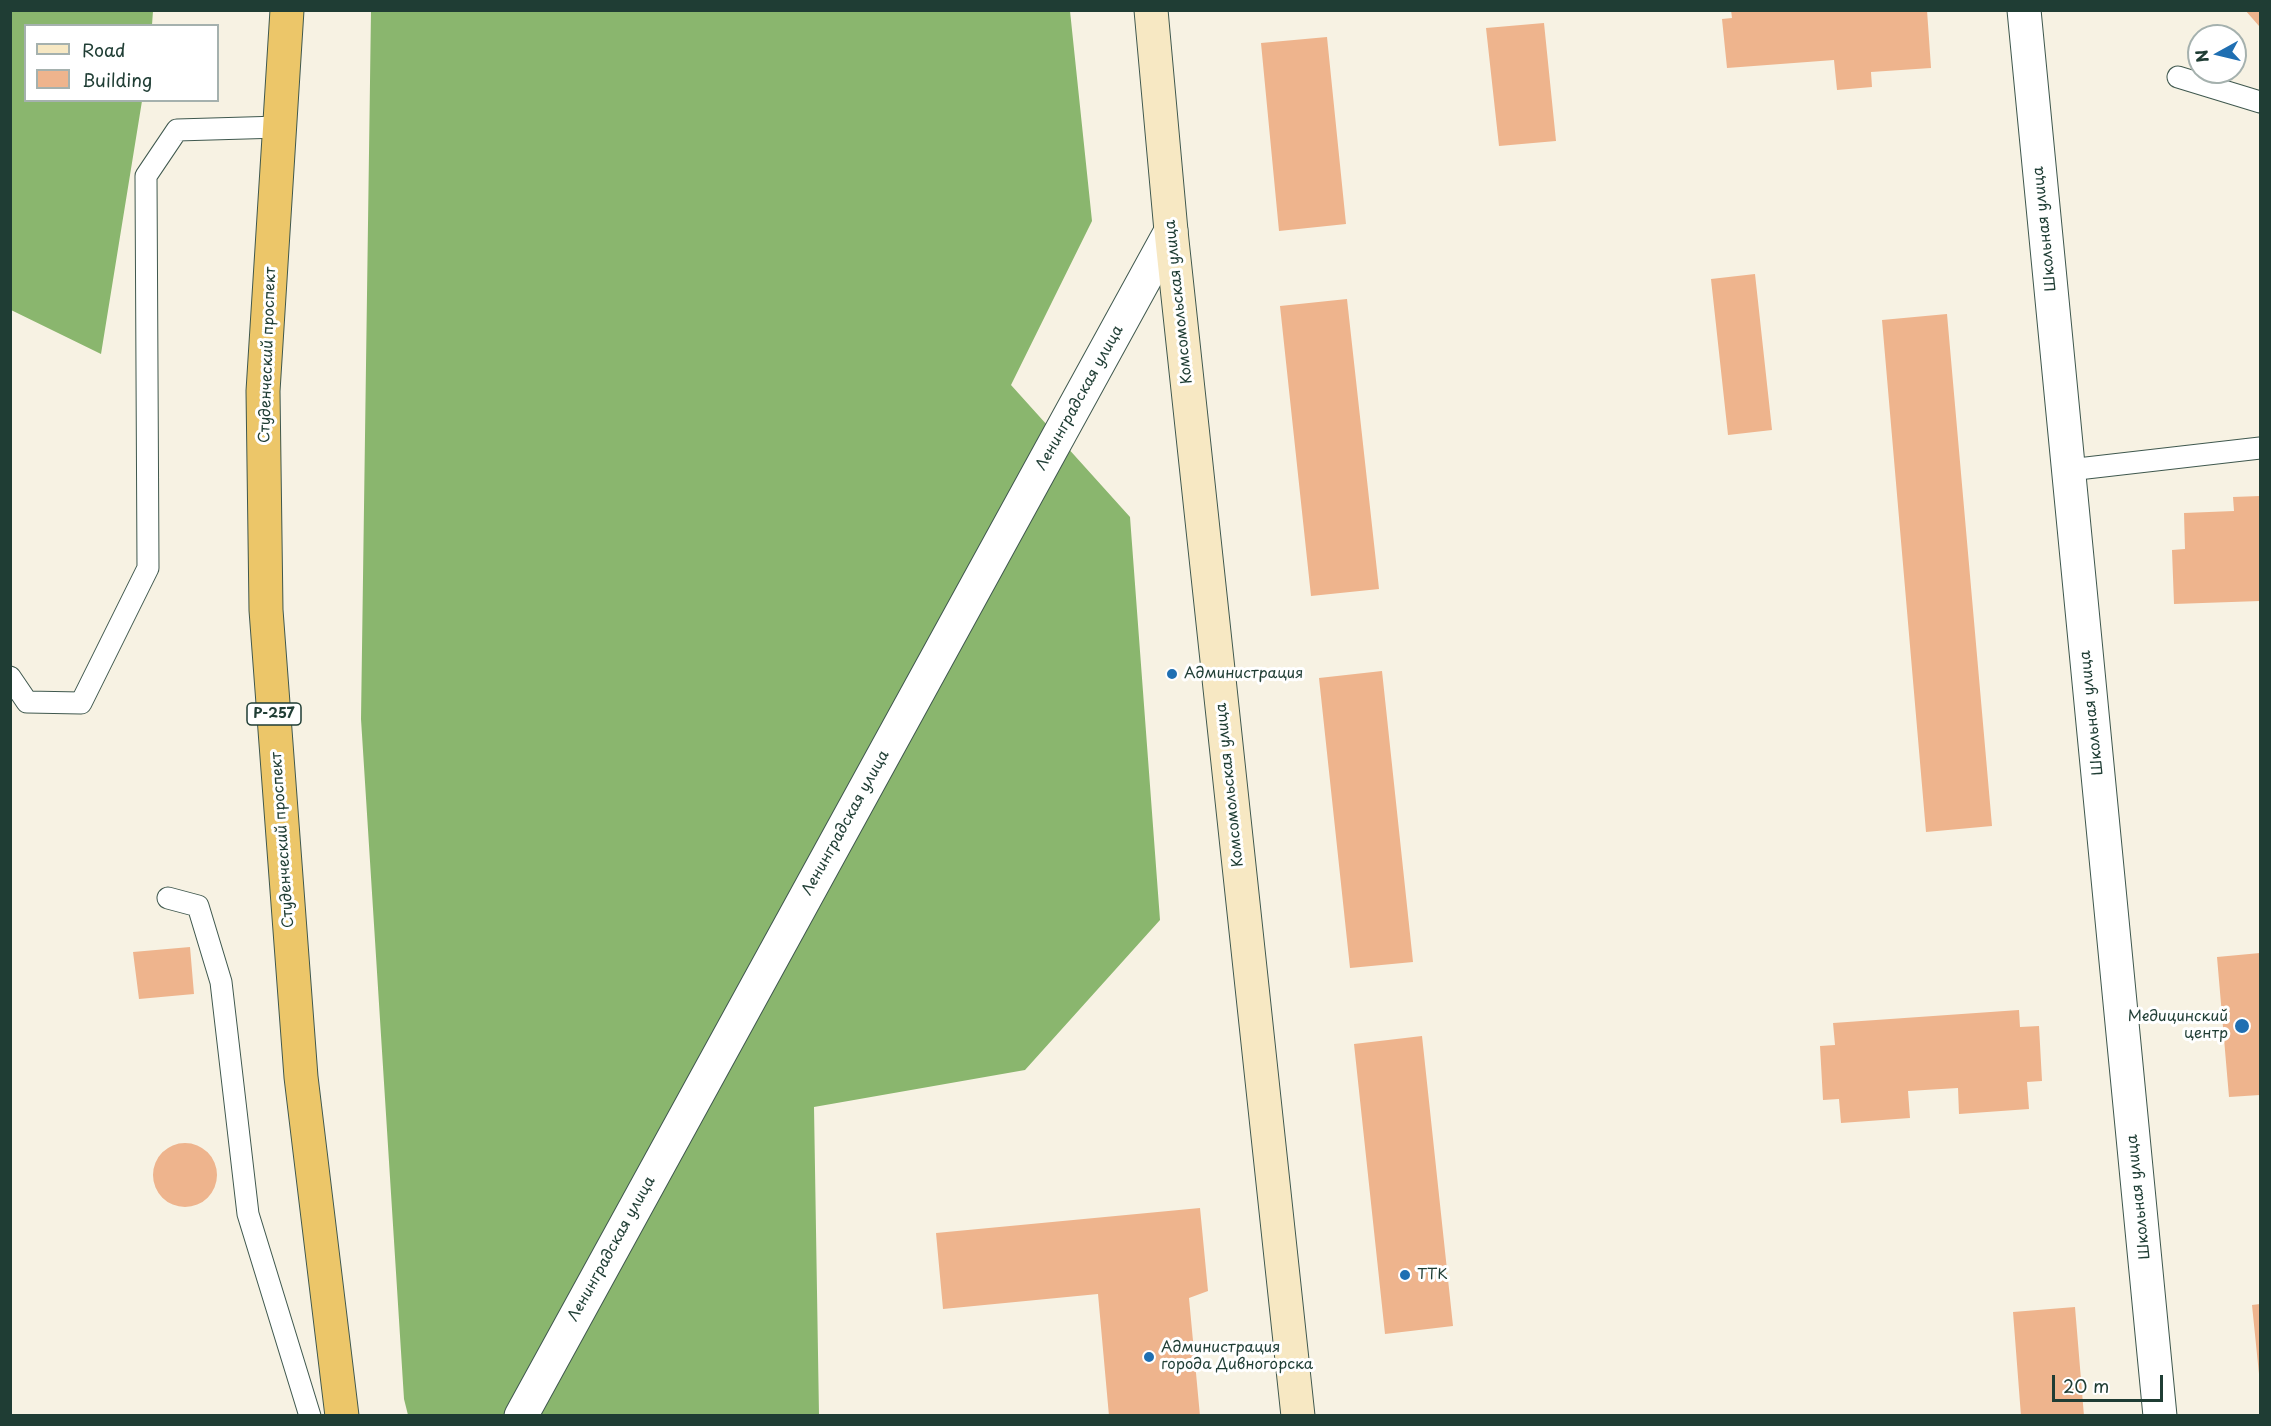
<!DOCTYPE html>
<meta charset="utf-8">
<style>
body{margin:0}
#map{position:relative;width:2271px;height:1426px;overflow:hidden;background:#f7f2e3;font-family:"Playpen Sans",sans-serif}
canvas{display:block}
.frame{position:absolute;inset:0;border:12px solid #1f3d34;pointer-events:none}
.legend{position:absolute;left:24px;top:24px;width:195px;height:78px;box-sizing:border-box;background:#fff;border:2px solid #a5b1ae;margin:0;padding:8px 10px;list-style:none;font-size:18px;color:#1f3d34}
.legend li{display:flex;align-items:center;gap:12px;height:30px}
.legend b{width:30px;border:2px solid #a5b1ae}
.north{position:absolute;left:2187px;top:24px;width:60px;height:60px;box-sizing:border-box;background:#fff;border:2px solid #a5b1ae;border-radius:50%;rotate:262deg;font-size:16px;font-weight:700;line-height:24px;text-align:center;color:#1f3d34}
.north::after{content:'';display:block;margin:auto;width:21px;height:27px;background:#1f6fb2;clip-path:polygon(50% 0,100% 100%,50% 72%,0 100%)}
.scale{position:absolute;left:2052px;top:1375px;width:111px;height:27px;box-sizing:border-box;border:3px solid #1f3d34;border-top:0;padding-left:8px;font-size:18px;line-height:21px;white-space:nowrap;color:#1f3d34;-webkit-text-stroke:4px #fff;paint-order:stroke}
</style>
<div id="map">
<canvas width="2271" height="1426"></canvas>
<div class="frame"></div>
<ul class="legend">
<li><b style="height:8px;background:#f7e8c3"></b>Road</li>
<li><b style="height:16px;background:#eeb48d"></b>Building</li>
</ul>
<div class="north">N</div>
<div class="scale">20 m</div>
</div>
<script>
const context = document.querySelector('canvas').getContext('2d');
context.lineJoin = 'round';
function fill(path, color) { context.fillStyle = color; context.fill(path, 'evenodd'); }
function trace(path, color, width, dash) { context.strokeStyle = color; context.lineWidth = width; context.lineCap = dash ? 'butt' : 'round'; context.setLineDash(dash || []); context.stroke(path); }
function drawText(font, color, halo, rows, align = 'center') {
  context.font = font + ' "Playpen Sans",sans-serif'; context.lineWidth = 6; context.setLineDash([]); context.textBaseline = 'middle'; context.strokeStyle = halo; context.fillStyle = color; for (const [text, x, y, turn = 0] of rows) {
    context.save(); context.translate(x, y); context.rotate((+turn || 0) * Math.PI / 180); context.textAlign = isNaN(turn) ? turn : align; if (halo) context.strokeText(text, 0, 0); context.fillText(text, 0, 0); context.restore();
  }
}
fill(new Path2D(`
 M10,11H153L152,25L26,26V100L142,101L101,354L11,310Z
 M371,11H1070L1092,221L1011,385L1130,517L1160,920L1025,1070L814,1107L819,1415H408L404,1399L361,719Z`), '#8ab66e');
fill(new Path2D(`
 M1731,10H1927L1931,68L1871,72L1872,87L1837,90L1834,60L1727,68L1722,19L1732,18Z
 M2245,10H2260V25L2259,26Z
 M1544,23L1556,141L1499,146L1486,28Z
 M1327,37L1346,224L1279,231L1261,43Z
 M1755,274L1772,430L1728,435L1711,279Z
 M1347,299L1379,589L1311,596L1280,306Z
 M1947,314L1992,826L1926,832L1882,320Z
 M2260,496V601L2174,604L2172,550L2185,549L2184,513L2234,511L2233,497Z
 M1382,671L1413,962L1350,968L1319,678Z
 M190,947L194,994L139,999L133,952Z
 M2260,953V1095L2229,1097L2217,957Z
 M2019,1010L2020,1027L2039,1026L2042,1081L2027,1082L2029,1109L1959,1114L1958,1088L1908,1091L1910,1118L1841,1123L1839,1099L1823,1100L1820,1046L1835,1045L1833,1023Z
 M1422,1036L1453,1326L1385,1334L1354,1044Z
 M153 1175a32 32 0 1 1 64 0a32 32 0 1 1-64 0Z
 M1200,1208L1208,1291L1189,1298L1200,1416H1109L1098,1294L943,1309L936,1233Z
 M2260,1304V1374H2259L2252,1305Z
 M2075,1307L2084,1416H2021L2013,1312Z`), '#eeb48d');
const service = new Path2D(`
 M2178,77L2260,102
 M2069,470L2260,448
 M10,677L27,702L81,703L148,568L146,176L177,130L280,127
 M168,898L198,906L221,982L248,1214L310,1416`);
const minor = new Path2D(`
 M2024,10L2160,1416`);
const tertiary = new Path2D(`
 M521,1416L1171,231`);
const secondary = new Path2D(`
 M1151,10L1171,231L1298,1416`);
const trunk = new Path2D(`
 M287,10L263,391L266,610L301,1077L342,1416`);
trace(service, '#3f584e', 23);
trace(minor, '#3f584e', 35);
trace(tertiary, '#3f584e', 35);
trace(secondary, '#3f584e', 35);
trace(trunk, '#3f584e', 35);
trace(service, '#fff', 21);
trace(minor, '#fff', 33);
trace(tertiary, '#fff', 33);
trace(secondary, '#f7e8c3', 33);
trace(trunk, '#ecc669', 33);
for (const [x, y, r, color] of [
 [1172,674,6,"#1f6fb2"],
 [2242,1026,8,"#1f6fb2"],
 [1405,1275,6,"#1f6fb2"],
 [1149,1357,6,"#1f6fb2"]
]) { const dot = new Path2D(); dot.arc(x, y, r, 0, 2 * Math.PI); context.fillStyle = color; context.fill(dot); trace(dot, '#fff', 2); }
for (const [x, y, w] of [
 [274,714,54]
]) { const box = new Path2D(); box.roundRect(x - w / 2, y - 11, w, 22, 4.5); context.fillStyle = '#fff'; context.fill(box); trace(box, '#1f3d34', 1.5); }
drawText('bold 14px', '#1f3d34', null, [
 ["Р-257",274,714]
]);
drawText('15px', '#1f3d34', '#fff', [
 ["Школьная улица",2045,229,-96],
 ["Комсомольская улица",1179,302,-96],
 ["Студенческий проспект",268,355,-88],
 ["Ленинградская улица",1080,398,-61],
 ["Школьная улица",2092,713,-96],
 ["Комсомольская улица",1230,785,-96],
 ["Ленинградская улица",846,823,-61],
 ["Студенческий проспект",283,840,-94],
 ["Школьная улица",2139,1197,-96],
 ["Ленинградская улица",612,1249,-61]
]);
drawText('15px', '#1f3d34', '#fff', [
 ["Администрация",1184,674],
 ["Медицинский",2228,1017,"right"],
 ["центр",2228,1034,"right"],
 ["ТТК",1417,1275],
 ["Администрация",1161,1348],
 ["города Дивногорска",1161,1365]
], 'left');
</script>
